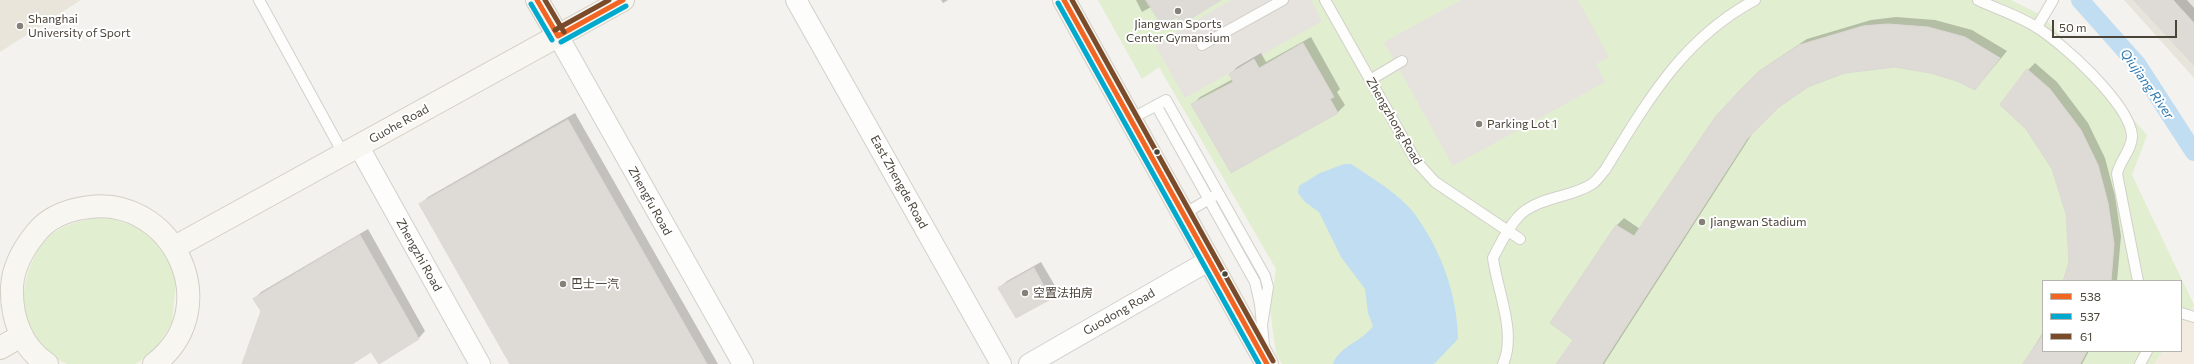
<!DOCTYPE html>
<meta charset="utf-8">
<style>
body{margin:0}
#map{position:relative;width:2194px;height:364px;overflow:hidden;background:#f4f2ee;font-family:Commissioner,sans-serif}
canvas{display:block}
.legend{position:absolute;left:2042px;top:280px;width:140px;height:72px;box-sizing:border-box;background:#fff;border:1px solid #b7b4b0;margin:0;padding:5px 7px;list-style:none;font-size:12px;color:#4b4439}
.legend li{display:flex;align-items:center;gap:8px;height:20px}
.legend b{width:20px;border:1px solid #b7b4b0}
.scale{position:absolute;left:2052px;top:20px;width:125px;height:18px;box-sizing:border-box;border:2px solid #4b4439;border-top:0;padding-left:5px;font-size:12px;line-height:14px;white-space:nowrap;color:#4b4439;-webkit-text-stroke:3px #fff;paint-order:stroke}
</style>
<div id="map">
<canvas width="2194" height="364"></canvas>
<ul class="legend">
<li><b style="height:5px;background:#f26522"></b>538</li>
<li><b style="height:5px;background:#00a9ce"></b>537</li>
<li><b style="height:5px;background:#7a4b2a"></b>61</li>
</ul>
<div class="scale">50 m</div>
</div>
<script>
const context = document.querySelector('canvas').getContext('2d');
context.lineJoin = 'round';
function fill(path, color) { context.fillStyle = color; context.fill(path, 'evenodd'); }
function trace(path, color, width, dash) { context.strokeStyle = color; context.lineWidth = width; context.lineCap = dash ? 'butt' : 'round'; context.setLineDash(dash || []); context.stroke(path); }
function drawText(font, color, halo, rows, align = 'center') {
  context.font = font + ' Commissioner,"Noto Sans SC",sans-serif'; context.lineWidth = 4; context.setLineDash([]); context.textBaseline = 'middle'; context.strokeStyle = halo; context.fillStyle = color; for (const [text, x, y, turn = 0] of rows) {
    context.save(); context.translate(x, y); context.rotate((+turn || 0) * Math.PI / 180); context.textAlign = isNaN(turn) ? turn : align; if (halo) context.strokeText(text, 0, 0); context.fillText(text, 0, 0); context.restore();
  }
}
fill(new Path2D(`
 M2124,0H2194V78Z`), '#e7e4dc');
fill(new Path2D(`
 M2194,305V364H2154L2163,351H2181V324Z`), '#f3ebdf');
fill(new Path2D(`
 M0,0H81L0,52Z`), '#eae5da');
fill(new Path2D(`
 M1098,0H2011L2043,16L2147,135L2132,175L2194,305L2181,324V281H2043V351H2163L2154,364H1282L1276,354L1270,309L1276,269L1159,67L1142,79Z
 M98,218L114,219L139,228L152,238L169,259L176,283L172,323L154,351L136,364H67C56,360 49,353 41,344C20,316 19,289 34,258C38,249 44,240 52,234C66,224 82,220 98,218Z`), '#e1eecf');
fill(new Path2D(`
 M1231,0H1311L1322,21L1185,98L1155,45Z
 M1461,0H1578L1609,57L1596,64L1605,82L1453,166L1384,42Z`), '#e6e3df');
fill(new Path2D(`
 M1344,164H1351C1372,178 1398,193 1414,213C1441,250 1457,293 1458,339L1434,364H1333C1338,347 1363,341 1373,326L1368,313L1365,289L1341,257L1319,212L1305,202L1298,193L1299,186L1320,173Z`), '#c0ddf1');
fill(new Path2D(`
 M941,0H948L943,3Z
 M1136,0H1220L1177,16L1151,7L1142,12Z
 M2135,0H2187L2194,8V64Z
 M1896,17L1935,20L1972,30L2007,51L1982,81L1958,80L1930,72L1895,66L1845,72L1807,86L1778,107L1754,131L1604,364H1557L1574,340L1551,323L1617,225L1624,218L1640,229L1739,92L1768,65L1807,39L1871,20Z
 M1311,37L1340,89L1337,92L1345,105L1338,112L1232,172L1193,104L1200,97L1233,79L1230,75L1237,67L1261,53L1266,62Z
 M2035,63L2057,82L2088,123L2105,158L2115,196L2121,236L2117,281H2065L2070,262L2067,214L2028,70Z
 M575,113L718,364H512L421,204L428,197Z
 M368,229L425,331L418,339L371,350L350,364H243L263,311L254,299L261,292Z
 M1041,262L1058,291L1051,298L1016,317L999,288L1007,281Z
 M2043,332V351H2089L2082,364H2024Z`), '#0003');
trace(new Path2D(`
 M2080,0L2137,64L2194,152`), '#c0ddf1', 18);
const building = new Path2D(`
 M1146,0H1221L1181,25L1177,17L1162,25Z
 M2134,0H2173L2194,23V65Z
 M1888,24L1928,27L1965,37L2000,58L1975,90L1957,81L1930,73L1895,67L1845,73L1808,87L1779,107L1747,139L1602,364H1556L1573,340L1550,323L1616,225L1634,236L1716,116L1739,91L1759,71L1799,45L1863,26Z
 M1303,43L1334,97L1330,99L1338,113L1231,173L1191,104L1233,82L1229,74L1254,59L1259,68Z
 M2027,69L2050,89L2081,130L2098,165L2108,203L2114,244L2111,281H2063L2069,262L2066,214L2052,169L2026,129L2000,105Z
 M568,120L707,364H510L419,204Z
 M360,235L419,339L379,364L371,352L352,364H242L261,311L253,299Z
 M1034,268L1051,299L1016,318L998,288Z
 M2043,334V351H2087L2080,364H2023Z`);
fill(building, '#dedbd6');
trace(building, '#dcd9d4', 1);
const lane = new Path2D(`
 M259,0L344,155
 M1325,0L1416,161L1435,182L1520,239
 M1978,0C1997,9 2019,16 2036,27C2063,43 2129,104 2132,135C2133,148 2119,162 2117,174L2138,281
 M2037,27L2053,0
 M1202,45L1283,0
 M1370,80L1402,61
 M1156,105L1255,282L1260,304L1264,346
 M1131,119L1166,100L1265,276L1268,287L1262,325
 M1184,214L1214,196
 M2181,313L2194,317
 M1503,364C1517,333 1497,290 1493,258C1500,244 1513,218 1526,210C1546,196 1572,197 1592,184C1597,181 1601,174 1605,170C1647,102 1682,39 1755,0
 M2140,364L2147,351`);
const street = new Path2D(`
 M796,0L1001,364
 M558,36L743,364
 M359,147L480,364
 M1029,364L1210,260`);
const secondary = new Path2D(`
 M537,0L558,36
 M1064,0L1267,364
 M175,247L623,0
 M0,348L21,336
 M47,364C21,347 11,317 12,287C13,266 23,249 36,233C47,219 65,211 83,208C172,191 228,308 154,364`);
trace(lane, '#d2d0cb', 12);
trace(street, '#d2d0cb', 22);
trace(secondary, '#d3cfc5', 24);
trace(lane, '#fdfdfc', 10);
trace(street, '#fdfdfc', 20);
trace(secondary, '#f7f6f1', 22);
trace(new Path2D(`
 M537,0L558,36
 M1064,0L1267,364
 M558,36L623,0`), '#f26522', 5);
trace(new Path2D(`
 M1058,3L1259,364
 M531,4L552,40
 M561,42L626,6`), '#00a9ce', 5);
trace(new Path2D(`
 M545,0L564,32
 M1072,0L1273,361
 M555,30L609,0`), '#7a4b2a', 5);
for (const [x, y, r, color] of [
 [1178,11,4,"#868178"],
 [20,26,4,"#868178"],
 [1479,124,4,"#868178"],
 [1157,152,3.5,"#4b4439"],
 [1702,222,4,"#868178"],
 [1225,274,3.5,"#4b4439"],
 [563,284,4,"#868178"],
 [1025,293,4,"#868178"]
]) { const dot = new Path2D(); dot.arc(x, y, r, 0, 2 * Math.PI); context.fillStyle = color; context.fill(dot); trace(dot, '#fff', 1.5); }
drawText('12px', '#4b4439', '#fff', [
 ["Shanghai",28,19],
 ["University of Sport",28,33],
 ["Jiangwan Sports",1178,24,"center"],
 ["Center Gymansium",1178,38,"center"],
 ["Parking Lot 1",1487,124],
 ["Jiangwan Stadium",1710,222],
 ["巴士一汽",571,284],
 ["空置法拍房",1033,293]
], 'left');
drawText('12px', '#4b4439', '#fff', [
 ["Zhengzhong Road",1394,121,60],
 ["Guohe Road",399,124,-29],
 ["East Zhengde Road",899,182,61],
 ["Zhengfu Road",650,201,61],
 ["Zhengzhi Road",419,255,61],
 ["Guodong Road",1119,312,-30]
]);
drawText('italic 13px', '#2e7ab2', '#fff', [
 ["Qiujiang River",2147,84,55]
]);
</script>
